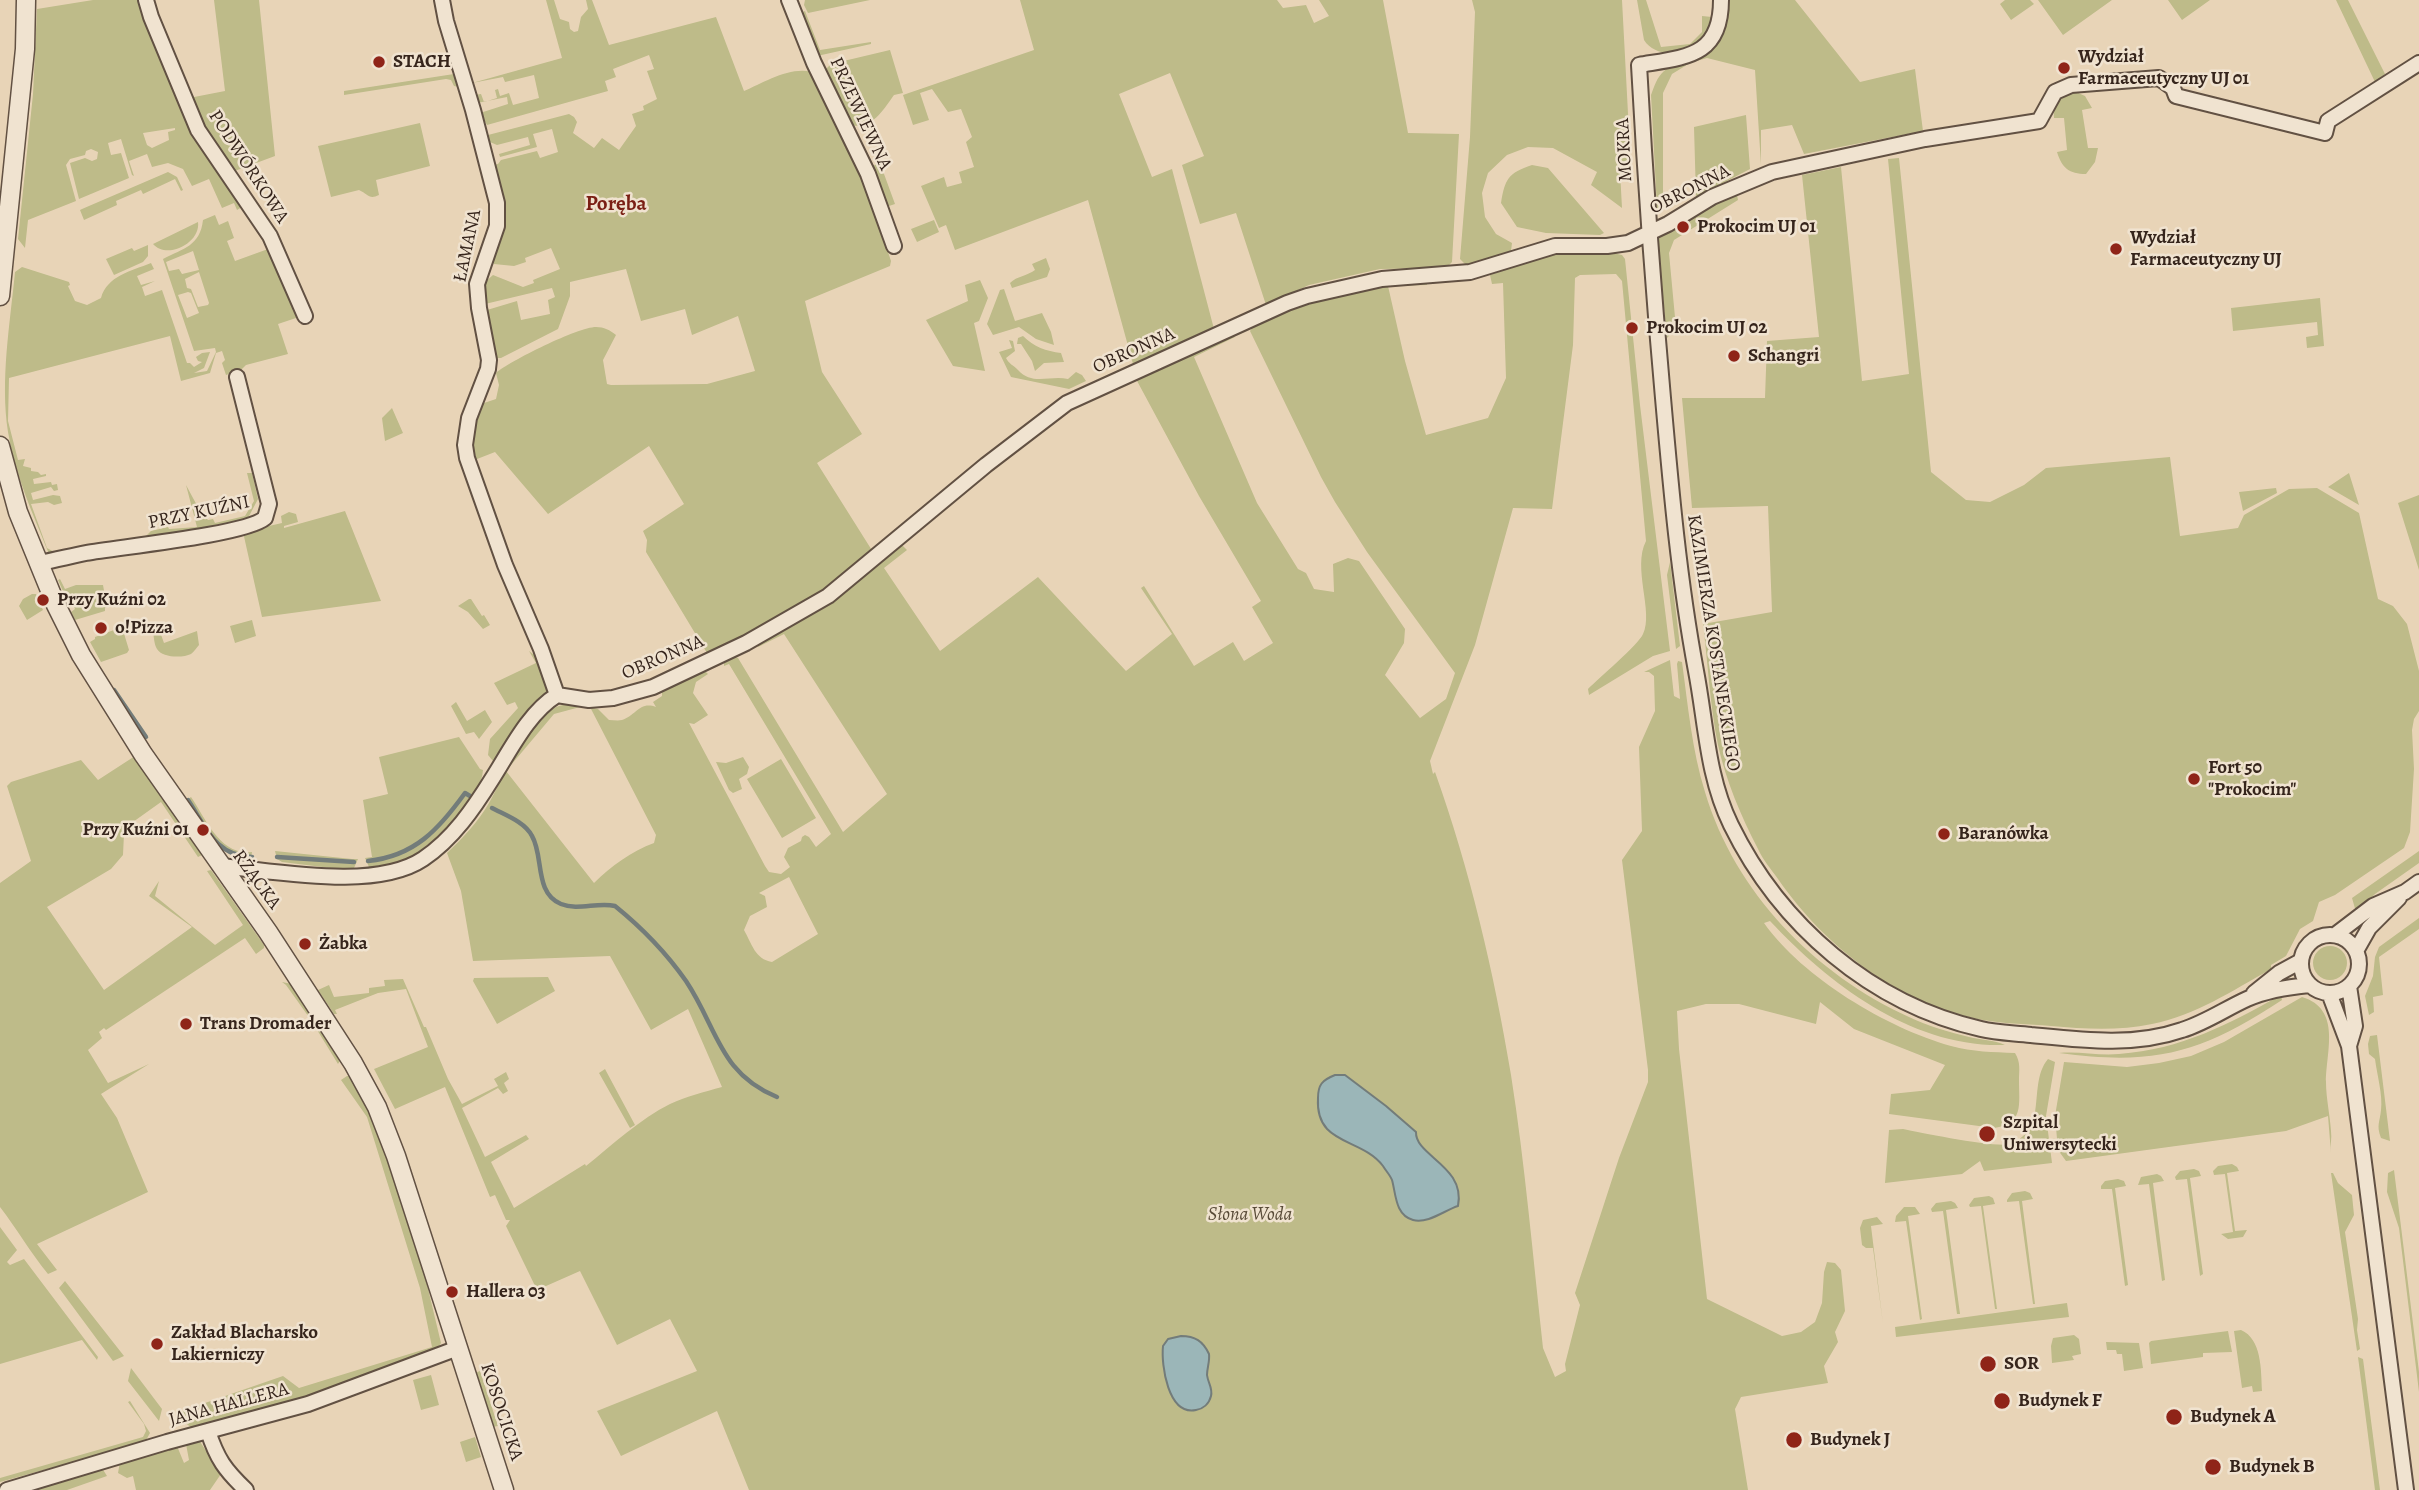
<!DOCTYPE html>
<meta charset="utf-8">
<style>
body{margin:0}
canvas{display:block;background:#e8d4b7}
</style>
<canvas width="2419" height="1490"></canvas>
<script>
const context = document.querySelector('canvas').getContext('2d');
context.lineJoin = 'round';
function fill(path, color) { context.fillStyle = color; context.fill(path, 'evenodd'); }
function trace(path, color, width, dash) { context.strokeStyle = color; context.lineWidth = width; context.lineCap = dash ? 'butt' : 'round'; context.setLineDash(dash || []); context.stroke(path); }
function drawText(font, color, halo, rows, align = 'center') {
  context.font = font + ' Alegreya,serif'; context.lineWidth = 5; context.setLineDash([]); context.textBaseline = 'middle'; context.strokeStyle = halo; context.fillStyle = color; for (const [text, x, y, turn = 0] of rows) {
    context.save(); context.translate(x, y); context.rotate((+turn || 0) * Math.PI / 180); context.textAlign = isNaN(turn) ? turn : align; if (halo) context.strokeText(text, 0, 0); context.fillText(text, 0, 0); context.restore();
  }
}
fill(new Path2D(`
 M93,0H141L194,140H197L242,207L237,210L234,203L222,208L209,179L192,186L183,169L168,163L152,167L147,154L129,161L134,176L132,175L121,139L108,143L111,155L121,153L129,178L79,199L70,163L85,158L92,161L97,159L98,152L91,149L86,151L85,155L70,159L66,165L76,201L28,220L25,248L18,239L33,94L37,9ZM175,128V130L168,132L169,140L152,148L147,145L143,133Z
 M214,0H259L275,156L232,172L209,140L189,98L225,91Z
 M546,0H554L560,19L569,22L570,29L574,32L578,31L581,17L588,9L586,0H592L609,45L716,17L744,91C763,83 790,66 812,72L865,179L886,234V246L891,261L890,266L805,301L822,372L862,434L817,463L873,552L837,582L760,627L707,653L646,552L647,540L643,531L684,504L649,446L548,514L495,452L472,461L471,438L476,423L473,418L478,405L496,399L499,385L496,373C510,361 578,327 596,327C604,327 610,330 616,335L603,360L607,384L611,385L707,384L755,371L738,316L692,335L685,309L641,321L626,269L570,282V296L558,329L501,358H497L487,310L517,301L521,320L550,314L548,300L555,297L552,288L485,304L484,283L493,275L523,287L534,283L533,280L560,269L551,248L525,258L526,262L514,266L494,264L492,260L493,165L498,164L501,160L537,151L540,158L558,152L552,129L533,134L537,147L500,157L499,154L530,145L528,137L497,145L490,142L488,135L569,114L574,117L577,122L573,133L594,148L602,138L619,150L636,126L632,114L644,110L643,106L657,99L647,71L654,69L649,55L613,69L616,77L605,81L608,91L487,125L480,113L508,104L507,97L477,103L475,95L481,94L484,102L497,98L495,90L498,89L500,96L509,93L513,105L539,98L534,75L505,82L503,77L472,83L562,58Z
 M793,0H797L801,13L805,11L820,50L871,42V44L817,56Z
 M805,0H870L808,13L804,5Z
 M1020,0H1277L1283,8L1306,5L1314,23L1329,16L1319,0H1383L1408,133L1459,134L1452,262L1446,268L1380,269L1309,285L1266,305L1236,213L1200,224L1182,165L1204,156L1170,73L1119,94L1152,177L1172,169L1214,329L1133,364L1088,200L955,250L946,225L939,228L921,186L944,177L947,187L962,183L959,172L974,167L966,142L972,137L961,109L948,112L932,89L920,93L929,120L913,125L903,95L1034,50Z
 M1472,0H1622L1631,170L1620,171L1622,208L1591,185L1597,172L1553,148L1528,147L1507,155L1488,173L1482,193L1485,217L1496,234L1512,243L1511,251L1466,265L1460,259L1470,137L1475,12Z
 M1637,0H1646L1661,47L1690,44L1702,32V16L1712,17C1714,48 1661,67 1644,40Z
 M1727,0H1795L1860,82L1915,69L1923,131L1804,154L1792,125L1761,130V165L1755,70L1707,58L1690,63L1672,74L1663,93V211H1660L1657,208L1651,95C1654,87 1657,77 1664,71C1671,64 1680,62 1689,60C1719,51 1725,29 1727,0Z
 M2005,0H2030L2034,4L2011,20L2000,4Z
 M2038,0H2112L2063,35Z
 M2168,0H2210L2182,20Z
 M2336,0H2348L2385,74L2375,82Z
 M890,50L903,93L894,95C884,109 870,133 849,124L823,72L831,64Z
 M454,74L459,87L454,86L451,80L446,79L344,95V91Z
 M2076,92L2085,96L2092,108L2082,110L2088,148H2098L2095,162L2086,174C2069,174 2062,168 2057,152L2067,150L2064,118H2054C2053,104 2062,95 2076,92Z
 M1746,115L1750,169L1696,197L1694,127Z
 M420,123L430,166L376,180L379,195C369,200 368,194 359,190L331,197L318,146Z
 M1899,158L1931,472L1966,500L1990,502L2024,485L2046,468L2170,457L2180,536L2238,528L2244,515L2289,489L2317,488L2359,513L2378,599L2393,606L2407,624L2419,671V711L2414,719L2412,730L2414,769L2410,832L2404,848L2335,895L2319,902L2313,921L2300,929L2286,956L2271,965V969C2232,991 2196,1015 2152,1024C2119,1031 2085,1029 2051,1026C2029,1024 2005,1024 1983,1020C1899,1004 1826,948 1778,879C1771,869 1763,860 1758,849C1741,816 1726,781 1718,745C1710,706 1708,664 1703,624L1772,612L1768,506L1692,508L1682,398H1765L1767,341L1819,337L1802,175L1841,167L1862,381L1909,374L1888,159Z
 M880,163L895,204L886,207L870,167Z
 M1532,165L1548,168L1604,233L1600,235L1546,233L1517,227L1501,203C1505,179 1508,173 1532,165Z
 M168,172L177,177L183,190L181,191L175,179L143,194L141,190L116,201L117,205L84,220L80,210L82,209Z
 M1737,195L1738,200L1674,240L1669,253L1676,328L1667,338L1657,237L1712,206Z
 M215,215L219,225L228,221L234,238L227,241L235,261L268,249L260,232L271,251L299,317L278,324L288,354L246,365L242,369L226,375L222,363L225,360L222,351L216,353L210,373L181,381L170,336L9,378L8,421L18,460L25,459L23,466L31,468V471L38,472L41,475L46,474V476L33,479L34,484L51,482L52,485L57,484L58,490L54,491L51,487L31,493L33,500L53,495L60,496L62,503L54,505L48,502L31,504L47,548L56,553L104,542L108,544L56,553L49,554C33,514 15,475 8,432C0,380 10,324 15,272L22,267L69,282L70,285L68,286L75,301L87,305L101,298C107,276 131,271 151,263L154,269L137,276L141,285L155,281L142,287L145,296L162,290L187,363H190L194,367L202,362L198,361L196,357L202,353L210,352L204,368L194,373L207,371L216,352L215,348L194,351L163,259C184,248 200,246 203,220ZM193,251L199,270L182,274L179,269L169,271L166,262ZM199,272L209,303L208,305L198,307L191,289L187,288L185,279ZM188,292L191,293L199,313L187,318L178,295Z
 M934,220L939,232L917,242L911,229Z
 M198,222C201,243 167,260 153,244Z
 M148,245V256L143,262L114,275L106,259L132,248L134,251Z
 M1609,252L1622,255L1625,259L1640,405L1670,651L1653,656L1589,695L1588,689C1598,679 1639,644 1643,634C1654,612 1632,568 1646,541L1622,281L1616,274L1580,275L1575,278L1573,345L1552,509L1513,508L1475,645L1430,761L1433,774L1435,772C1470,870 1494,972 1511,1075C1525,1164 1533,1258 1543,1348L1555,1377L1566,1371L1565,1364L1580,1305L1575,1293L1619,1158L1648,1082V1070L1622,860L1642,831L1639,747L1655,711L1654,676L1649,672H1644L1670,660L1674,696L1680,699L1677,664L1678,661L1682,662C1688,706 1692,750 1705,792C1735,893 1815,974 1909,1017C1928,1026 1948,1032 1969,1037C1981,1040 1994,1040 2005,1045C1913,1048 1830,985 1770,921L1764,923C1803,978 1887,1028 1951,1046C1973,1052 1993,1052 2015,1053C2021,1063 2019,1070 2019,1081C2019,1104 2024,1124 1994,1128L1889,1114L1891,1094L1930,1090L1945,1065L1854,1029L1820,1002L1816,1024L1739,1004H1706L1677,1011L1679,1049L1707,1299L1782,1336L1801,1332L1815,1322L1822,1303L1824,1272L1827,1262L1835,1263L1841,1270L1845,1311L1835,1332L1838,1342L1824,1366L1828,1383L1741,1397L1735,1409L1748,1490H749L717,1411L621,1456L597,1411L697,1371L670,1319L617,1345L580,1271L537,1290L506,1226L510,1220H506L495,1195L490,1197L445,1087L395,1109L374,1069L428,1047L406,989L378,993L335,1010L337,1014H334L318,990L329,985L334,997L369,993V988L385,986L384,980L403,979L424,1027H426L448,1079L462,1104L498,1086L494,1079L506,1072L509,1079L504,1083L508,1091L503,1094L498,1088L462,1108L485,1157L526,1135L529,1139L491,1162L514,1208L585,1164L586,1166C612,1145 640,1119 670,1104C687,1096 704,1092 722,1087L688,1009L651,1030L610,956L473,961L461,891L447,853C463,838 478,822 489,803C508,772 531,696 578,705L580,707L554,714L506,771L594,883C611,866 632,851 654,843L656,835L590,707L598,709L609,720C613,720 618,721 622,720C636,716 639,701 656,707L653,702L662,696V690L705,671L708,674L696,682L693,693L708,715L694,724L689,723L765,866L769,872L781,874L790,867L784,857L788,848L801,841L802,837L805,835L809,837L816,847L831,834L729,664L724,666V663L735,657L738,658L843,832L887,794L784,634L758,647L759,641L900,543L907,550L884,568L940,651L1038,577L1126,671L1172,634L1141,588L1144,586L1194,666L1233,642L1244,661L1273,643L1252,607L1261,601L1199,496L1136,379L1232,335L1235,337L1194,357L1257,503L1298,569L1306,573L1314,589L1334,592L1333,564L1348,558L1359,561L1405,629L1404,643L1385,675L1420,718L1446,699L1455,673L1367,552L1335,502L1321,477L1250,331C1263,312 1358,287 1383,283C1397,280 1413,282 1427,282V285L1388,286L1405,361L1426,435L1488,418L1506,378L1503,283L1492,284L1490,275L1554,253ZM789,877L818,934L772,962C755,959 752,944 744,930L750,916L767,907L765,896L759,893Z
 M1046,258L1050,269L1047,277L1012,288L1010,283C1017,276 1027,276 1035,270L1032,264Z
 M980,280L988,298L979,321L974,323L985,371L953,366L926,320L968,301L965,285Z
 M1004,289L1015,321L1042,313L1051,332L1054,345L1036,339L1019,327L993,335L987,324L1000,290Z
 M2320,298L2324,346L2307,348L2306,337L2318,335L2317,322L2233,331L2231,308Z
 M1023,336C1034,347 1046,351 1061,353L1064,362L1044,363L1035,371L1032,361L1021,344H1017L1018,338Z
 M1009,340L1013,341L1015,351L1006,358C1009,364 1013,365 1018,370C1032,386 1050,375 1068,379L1076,372L1082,375L1086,381L1069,389L1011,377L999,352L1012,348Z
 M392,408L403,433L385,441L382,418Z
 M247,473H252L258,499L248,518L197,530L143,539L151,531L168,527L169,529L197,527L186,485L200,511L208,520L213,519L215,523L245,516L254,501Z
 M2349,473L2359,505L2328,487Z
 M2276,488L2277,493L2243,511L2239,492Z
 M2419,495V570L2398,503Z
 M345,511L381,601L262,617L243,532L282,523L281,516L289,512L296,514L298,522L284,526V528Z
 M1670,562L1680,646L1676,649L1667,575Z
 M60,579L65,589L76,585H103L107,607L105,608V611L75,620L71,612L75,609L70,597L66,598L58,580Z
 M32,594H36L43,610L27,620L19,606L23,599Z
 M469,599H471L482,616L484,615L490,625L483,629L468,612L458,606Z
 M252,620L256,636L235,643L230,626Z
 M122,627L129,650L127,653L101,662L90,642L95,639V637Z
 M159,629L164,643L197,631L199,645C197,647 194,652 191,654C183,658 162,658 157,649C154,644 154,637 153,631Z
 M529,651L541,660L553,690L493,761L488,755L490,739L518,708L515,702L507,705L494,683L536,663Z
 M456,702L467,721L485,710L492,722L479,739L474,732L466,734L451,706Z
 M459,737L480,769L483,770C482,785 472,797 463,808C441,837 408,869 369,867L365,858L372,857L363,800L388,794L379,757Z
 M135,756L202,855L198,857L161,802L133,822L124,834L123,855L111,869L47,907L104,990L192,927L149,896L159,881L155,896L215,945L243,925L207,871L211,870L264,945V948L256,954L245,938L106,1030L104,1028L99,1032L102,1038L88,1050L108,1083L149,1064L101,1094L117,1118L148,1192L37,1244L57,1270L48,1274C30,1252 17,1229 0,1207V883L31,861L7,786L11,782L81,760L98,780Z
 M743,757L749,767L747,774L739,779L742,789L733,793L729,790L716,762L726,763Z
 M781,759L816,818L782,838L747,779Z
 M191,797C206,819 220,856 252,852L251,858C220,862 203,822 187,800Z
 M275,851L352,859H358L354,868L347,870L282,862L277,859Z
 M2419,851V863L2375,894L2356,912L2352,898Z
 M2419,918V929L2379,957L2383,995L2373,997L2374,1012L2369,1015L2365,996L2373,976L2375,957L2379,947Z
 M2313 963a17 17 0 1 1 34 0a17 17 0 1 1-34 0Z
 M548,977L555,991L497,1024L473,981L474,978Z
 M282,982L292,984L341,1059L338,1064L311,1020L286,985Z
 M2281,995L2282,1000C2202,1053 2155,1066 2059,1053C2079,1051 2099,1056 2119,1054C2182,1049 2227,1025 2281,995Z
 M2302,997C2342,1009 2326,1052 2326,1082C2326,1098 2330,1115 2331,1131C2332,1138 2330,1145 2331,1153L2328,1116L2286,1131L2066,1161L2058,1150L2055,1116L2064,1062L2127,1067L2159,1063L2191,1056L2224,1042Z
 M2377,1035L2390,1141L2381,1138C2376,1125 2380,1122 2381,1110C2383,1095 2377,1075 2375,1059L2369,1054L2368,1044L2370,1036Z
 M2048,1059L2055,1062L2046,1116L2052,1163L1984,1171L1980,1161L1962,1174L1885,1183L1889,1130L1903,1129C1922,1133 1996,1148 2010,1144C2025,1139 2033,1126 2035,1112C2038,1095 2036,1073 2048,1059Z
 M605,1069L635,1125L630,1128L599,1073Z
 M347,1076H352L371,1109L413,1226L441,1343L439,1346L304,1399L193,1429L183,1421L179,1412L283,1376L299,1388L432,1347L420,1288L367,1117L341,1080Z
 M2232,1164L2237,1167L2239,1171L2227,1173L2235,1231L2247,1230L2243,1237L2228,1239L2221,1234L2233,1232L2225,1174L2214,1175L2213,1171L2218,1166Z
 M2194,1169L2199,1171L2201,1176L2190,1178L2203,1274L2200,1276L2187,1179L2176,1180L2175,1177L2180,1171Z
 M2394,1170L2419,1372V1392L2399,1228L2387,1192L2388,1173Z
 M2331,1173H2333L2338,1183L2352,1195L2354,1215L2345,1232L2358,1319L2357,1330L2360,1349L2357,1351Z
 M2157,1174L2161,1176L2164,1181L2153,1183L2165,1280L2162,1281L2149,1184L2138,1185L2141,1177Z
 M2118,1179L2124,1181L2126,1186L2115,1188L2128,1285L2125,1286L2112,1189H2101V1186L2105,1181Z
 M2025,1191L2030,1193L2033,1199L2022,1201L2035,1304H2033L2019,1201L2007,1202V1200L2012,1193Z
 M1989,1196L1993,1198L1995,1204L1983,1206L1997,1309H1995L1981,1206L1970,1207L1969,1205L1974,1198Z
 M1951,1201L1955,1203L1958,1208L1946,1210L1960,1314H1957L1943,1211L1932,1212L1931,1209L1936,1203Z
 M1904,1207H1915L1920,1214L1908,1216L1922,1319L1920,1320L1906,1221L1895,1222L1896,1216Z
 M1877,1217L1883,1224L1871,1226L1883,1324L1873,1248H1866L1862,1245L1860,1228L1863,1220Z
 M0,1227L17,1250L7,1262L10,1265L24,1259L98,1357L97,1360L82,1340L0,1364Z
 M65,1281L124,1356L113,1361L59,1288Z
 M2067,1303L2069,1317L1896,1337L1895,1327Z
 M2241,1330C2262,1339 2261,1370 2262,1391L2253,1392L2252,1386L2242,1388L2234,1331Z
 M2228,1331L2232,1352L2203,1353V1357L2151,1364L2149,1343L2151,1341Z
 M2074,1335L2079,1339L2081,1354L2072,1356L2074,1360L2052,1363L2051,1346L2053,1338Z
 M2106,1342L2139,1343L2143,1368L2124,1371L2122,1354H2117L2116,1350H2107Z
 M2358,1357L2363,1359L2380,1490H2375Z
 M131,1368L162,1409L159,1421L128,1381Z
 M480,1371L498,1426L492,1427L475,1373Z
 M431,1375L439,1405L421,1410L413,1380Z
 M130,1401L150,1433L145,1442L0,1482V1478L143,1437L146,1431L144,1424L128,1402Z
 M475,1437L481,1457L466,1462L460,1442Z
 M199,1440L221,1474L210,1490H136L133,1476L127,1478L118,1473L120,1462L177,1446L184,1463L189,1460L186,1444Z
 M102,1468L107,1476L67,1490H20Z`), '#bebb89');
const water = new Path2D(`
 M1335,1075H1345L1386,1106L1416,1132C1415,1156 1466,1166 1458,1206C1445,1210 1428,1224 1413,1220C1395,1215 1396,1194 1392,1180C1390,1175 1386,1171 1383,1166C1361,1137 1315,1146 1318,1098C1318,1085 1322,1080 1335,1075Z
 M1181,1336C1195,1336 1203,1341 1209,1354C1210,1361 1207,1368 1207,1375C1208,1383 1213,1388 1211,1396C1209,1404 1203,1409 1196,1410C1168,1416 1161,1365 1163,1346L1168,1339Z`);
fill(water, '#9bb6b8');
trace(water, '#737c7a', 2);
trace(new Path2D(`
 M114,690L146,737
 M188,800C206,827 215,856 252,857
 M492,808C505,815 525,822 532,836C544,856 534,893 561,904C578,911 597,902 615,906C641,927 667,954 686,981C718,1029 719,1073 777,1097
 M277,857L354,862
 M368,861C415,856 439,829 465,793L470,796`), '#737c7a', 4.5);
const minor = new Path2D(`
 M146,0L151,17L198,130L270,236L305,316
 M442,0L446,21L473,110L497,203V226L477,284L479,308L489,360L488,369L469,418L465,445L467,458L505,565L541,649L557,695
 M789,0L814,63L868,174L894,246
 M1721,0C1721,57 1686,57 1639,65C1645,176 1653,287 1663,398C1671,489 1679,580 1696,671C1706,723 1707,776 1731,825C1780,925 1871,1004 1981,1029C1997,1033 2015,1033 2031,1035C2081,1040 2133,1047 2182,1030C2205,1023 2225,1009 2247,999C2267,990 2288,987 2310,985
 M39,563C55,560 71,556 86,553C119,547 245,535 265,518L269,504L237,377
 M220,866C277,871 375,891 423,859C453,839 474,808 492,779C510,751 528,713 557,695L589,700L613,698L653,687L746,643L828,596L986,465L1067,403L1287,303L1307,296L1382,279L1470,272L1555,246H1607L1628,243L1668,224L1712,197L1772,172L1925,139L2039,121L2055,92L2071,85L2159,78L2173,88L2176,96L2325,133L2328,121L2419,63
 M2301 964a29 29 0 1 1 58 0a29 29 0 1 1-58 0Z
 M2335,935L2373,906L2405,892L2419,882
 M2356,951L2369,928L2399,898
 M2349,986L2355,1026L2349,1046
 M2254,993L2279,973L2301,961
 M2329,993L2349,1046L2406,1490
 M208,1431C217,1459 225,1470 246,1490
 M7,1490L167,1442L308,1404L458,1348`);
const tertiary = new Path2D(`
 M0,296L25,49L26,0
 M0,446L18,512L56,605L81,655L143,754L268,932L353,1063L377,1107L396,1156L504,1490`);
trace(minor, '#625143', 18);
trace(tertiary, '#625143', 21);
trace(minor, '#f0e3d0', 14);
trace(tertiary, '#f0e3d0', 18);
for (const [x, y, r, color] of [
 [379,62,7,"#8f2418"],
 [2064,68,7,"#8f2418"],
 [1683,227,7,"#8f2418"],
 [2116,249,7,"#8f2418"],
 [1632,328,7,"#8f2418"],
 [1734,356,7,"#8f2418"],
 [43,600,7,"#8f2418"],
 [101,628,7,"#8f2418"],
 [2194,779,7,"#8f2418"],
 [203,830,7,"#8f2418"],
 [1944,834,7,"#8f2418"],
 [305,944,7,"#8f2418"],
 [186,1024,7,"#8f2418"],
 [1987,1134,9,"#8f2418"],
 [452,1292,7,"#8f2418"],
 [157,1344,7,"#8f2418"],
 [1988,1364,9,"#8f2418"],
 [2002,1401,9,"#8f2418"],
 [2174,1417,9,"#8f2418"],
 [1794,1440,9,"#8f2418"],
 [2213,1467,9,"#8f2418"]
]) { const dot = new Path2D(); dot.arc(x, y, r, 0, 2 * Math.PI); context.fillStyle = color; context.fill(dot); trace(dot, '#f0e3d0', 2.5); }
drawText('bold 19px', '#36251c', '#f0e3d0', [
 ["Wydział",2078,57],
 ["Farmaceutyczny UJ 01",2078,79],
 ["STACH",393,62],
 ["Prokocim UJ 01",1697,227],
 ["Wydział",2130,238],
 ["Farmaceutyczny UJ",2130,260],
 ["Prokocim UJ 02",1646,328],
 ["Schangri",1748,356],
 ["Przy Kuźni 02",57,600],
 ["o!Pizza",115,628],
 ["Fort 50",2208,768],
 ["\"Prokocim\"",2208,790],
 ["Przy Kuźni 01",189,830,"right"],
 ["Baranówka",1958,834],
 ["Żabka",319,944],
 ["Trans Dromader",200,1024],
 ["Szpital",2003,1123],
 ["Uniwersytecki",2003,1145],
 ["Hallera 03",466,1292],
 ["Zakład Blacharsko",171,1333],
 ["Lakierniczy",171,1355],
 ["SOR",2004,1364],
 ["Budynek F",2018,1401],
 ["Budynek A",2190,1417],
 ["Budynek J",1810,1440],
 ["Budynek B",2229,1467]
], 'left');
drawText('19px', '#36251c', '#f0e3d0', [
 ["PRZEWIEWNA",860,114,65],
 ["MOKRA",1625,150,-93],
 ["PODWÓRKOWA",248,167,57],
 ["OBRONNA",1690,190,-27],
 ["ŁAMANA",468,246,-78],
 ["OBRONNA",1134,351,-24],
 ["PRZY KUŹNI",199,513,-12],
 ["KAZIMIERZA KOSTANECKIEGO",1713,643,81],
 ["OBRONNA",663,658,-23],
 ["RŻĄCKA",256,880,54],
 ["JANA HALLERA",229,1405,-15],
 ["KOSOCICKA",501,1412,72]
]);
drawText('italic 19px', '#584a37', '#f0e3d0', [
 ["Słona Woda",1250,1215]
]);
drawText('bold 21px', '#7a1f14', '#f0e3d0', [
 ["Poręba",616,205]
]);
</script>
